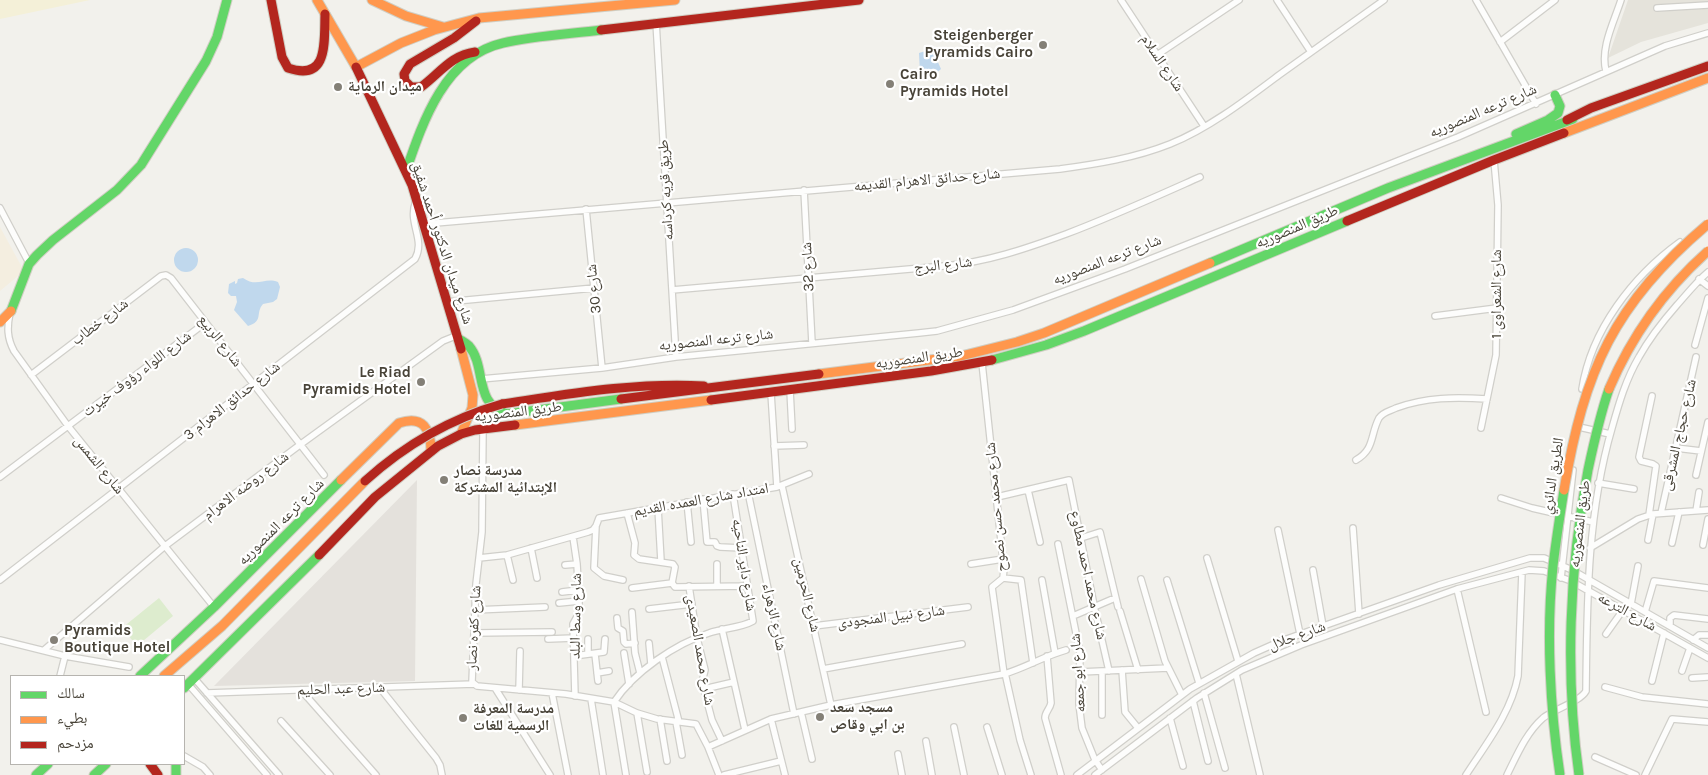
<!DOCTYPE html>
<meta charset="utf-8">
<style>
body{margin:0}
#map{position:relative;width:1708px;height:775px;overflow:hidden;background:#f2f1ec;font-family:Karla,"Noto Naskh Arabic",sans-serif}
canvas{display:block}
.legend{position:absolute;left:10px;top:675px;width:175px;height:90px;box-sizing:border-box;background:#fff;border:1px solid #b6b4af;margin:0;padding:6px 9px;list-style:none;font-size:15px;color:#484338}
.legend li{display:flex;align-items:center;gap:10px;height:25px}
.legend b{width:25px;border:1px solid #b6b4af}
</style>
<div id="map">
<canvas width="1708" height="775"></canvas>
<ul class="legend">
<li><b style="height:6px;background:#63d668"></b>سالك</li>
<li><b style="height:6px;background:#ff974d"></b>بطيء</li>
<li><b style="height:6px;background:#b3261e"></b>مزدحم</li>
</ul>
</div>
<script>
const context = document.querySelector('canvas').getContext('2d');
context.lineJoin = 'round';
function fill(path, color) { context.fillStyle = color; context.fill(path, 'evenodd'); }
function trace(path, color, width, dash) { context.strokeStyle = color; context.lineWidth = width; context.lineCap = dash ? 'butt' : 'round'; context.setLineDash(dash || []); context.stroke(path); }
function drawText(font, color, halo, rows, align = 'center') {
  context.font = font + ' Karla,"Noto Naskh Arabic",sans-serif'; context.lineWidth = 4.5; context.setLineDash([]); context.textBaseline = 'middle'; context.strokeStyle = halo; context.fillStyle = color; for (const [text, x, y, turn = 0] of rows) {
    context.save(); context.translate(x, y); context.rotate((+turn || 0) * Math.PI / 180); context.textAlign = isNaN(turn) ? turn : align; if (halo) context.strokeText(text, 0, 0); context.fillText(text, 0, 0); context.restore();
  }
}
fill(new Path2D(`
 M1628,0H1708V23L1641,42L1608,58Z`), '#e5e3db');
fill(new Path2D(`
 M0,227L24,271L0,291Z`), '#f4eee0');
fill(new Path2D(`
 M417,480L415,681L214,686Z`), '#e4e1dc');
fill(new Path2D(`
 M159,598L173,616L137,646L122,628Z`), '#ddecce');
fill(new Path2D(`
 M0,0H90L0,19Z`), '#f4f0d8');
fill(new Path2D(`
 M932,49L941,69L933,76L920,73L919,53Z
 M174 260a12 12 0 1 1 24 0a12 12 0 1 1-24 0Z
 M243,278C257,288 264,277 278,282L280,287L277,299L273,302L263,304C255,313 264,321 248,326L234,310L237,302L236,296H231L228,293L229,284L235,281V284L237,283L238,279Z`), '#c0d8ed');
const street = new Path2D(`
 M1121,0L1204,126
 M1277,0L1311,52
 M1476,0L1536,104
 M1657,8L1708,5
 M656,22L676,357
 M1500,42L1555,0
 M1157,55L1239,0
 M1606,71C1600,48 1614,22 1621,0
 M804,190L812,343
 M0,208L29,263
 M586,209L602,368
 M424,224L1060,169C1097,164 1135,158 1170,144C1208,129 1247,99 1279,75C1314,50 1349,25 1384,0
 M1699,279L1708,286
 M672,290L944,266C987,262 1025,249 1066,234C1111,217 1155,197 1200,177
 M446,302L594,288
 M10,313C7,327 7,338 14,351L68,426L214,607
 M1435,316L1497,308
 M1695,345L1708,298
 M982,363L1004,569L1003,578L992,587L1004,674
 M31,375L161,276L166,275L171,278L324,475
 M481,379L602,368L676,357L919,333L937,331L1013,310L1125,269L1458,137L1665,46L1708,33
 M1582,389C1591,330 1633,276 1680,242
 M790,390L792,429
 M771,393L777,487
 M1579,427L1610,434
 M1481,428L1496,355L1498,205L1494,160
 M483,430L482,532L476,584L472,682L477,686L566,694L614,702L637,713L657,719L696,724L708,747L719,775
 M774,446L804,445
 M1676,448L1701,451
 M1356,460C1375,449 1370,435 1379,418C1383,412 1390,411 1396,408C1426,397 1455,397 1487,399
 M1696,475L1708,422
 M0,477L205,323
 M1598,483L1634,489
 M782,486L831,705
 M1028,490L1040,542
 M748,492L794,714
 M997,497L1069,480L1095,610L1109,671
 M1501,498L1532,508L1593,522
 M703,499L707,542H715L717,546L720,547L742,548
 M687,502L691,542
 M658,508L661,561
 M1696,511L1699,492
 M627,513L635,543L634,555L639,559L673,564L675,567L672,583L675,587L748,586
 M1661,513L1696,357
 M1649,515L1656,466L1653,464L1641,461L1639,457L1652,396
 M1353,528L1359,614
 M1278,530L1300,634
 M573,537L577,564L579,599V613L573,624L575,696
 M1081,538L1100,532L1118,607
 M1648,540L1653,514
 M1672,543L1679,512
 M1058,544L1080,653L1079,704L1082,728L1095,760L1102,770
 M1703,545L1708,519
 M531,548L537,578
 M1590,548L1638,519L1653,514L1708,510
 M507,555L513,580
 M479,558L507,555L588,532L593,530L596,526
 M1207,558L1238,661
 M717,564V586
 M971,564L1003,559
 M565,565L577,564
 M1313,570L1323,626
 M1003,578L1021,580L1033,663
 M1561,578L1573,470
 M1141,579L1165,661L1182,695
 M0,580L415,259C426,239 407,223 416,201
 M623,580L604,576L594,568L596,526L599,518L777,487L809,474
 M1042,580L1055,653
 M1167,580L1199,683
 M689,586L697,638L705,670L702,682L712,720L722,741
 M632,588L672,583
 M1457,589L1486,712
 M562,592L578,590
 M559,603L579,601
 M1631,604L1638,566
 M649,609L692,604
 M475,610L545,607
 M1120,611L1138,670
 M632,612L635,653L640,673
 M1645,612L1654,581L1708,588
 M1073,616L1115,598
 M617,618L618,628L623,631L624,642L626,644L635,643
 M814,626L968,607
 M1670,626V618L1674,615L1708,619
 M722,629L745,730
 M475,633L552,632
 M1606,634L1623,610
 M548,639L574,638
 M588,639V654
 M0,640L65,656L129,667
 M1693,640L1699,635H1708
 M649,643L651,664
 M44,650L165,546L301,444L443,341L458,335
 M624,653L629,684
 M595,654L598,681
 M574,656L604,652L605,639
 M1047,656L1051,703C1050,709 1045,712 1045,718L1061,775
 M662,657L679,722
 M823,669L962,644
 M1122,670L1125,712L1138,728
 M1682,671L1690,648
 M1080,672L1168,668
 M597,673L609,671
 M1005,673L1020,740L1031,775
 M1236,674L1260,775
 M60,676L65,656
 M194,678L279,775
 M1692,678L1708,677
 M1652,681L1664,633
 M188,684L267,775
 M1605,687L1642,697L1708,704
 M380,688L436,758L440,765L442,775
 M495,688L550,775
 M704,689L734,682
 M301,690L376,775
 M519,690L520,651
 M207,693L474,684
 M552,693L568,775
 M1204,693L1225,768
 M591,699L603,775
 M1193,701L1208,761
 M614,702C634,672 675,644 709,633C723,628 741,628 753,621L733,494
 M614,702L626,775
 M801,712L812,759
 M637,713L647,772
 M1102,715V671
 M1170,718L1183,766
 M660,719L667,761
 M771,719L785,775
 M281,721L330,775
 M676,722L682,755
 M954,727L964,775
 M987,727L1002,775
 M926,741L932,775
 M708,747L771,719L831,705L1004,674C1025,668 1044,656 1066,650
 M898,754L902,775
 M184,756L203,767L210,775
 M1595,757L1636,775
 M724,775L781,761
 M1077,775L1190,689L1254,653L1281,641L1439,585L1530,558H1544L1572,570L1708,648
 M1095,775L1197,698L1242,670L1301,645L1457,589L1529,570L1544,571L1571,581L1708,658
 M1466,775C1486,744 1511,713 1518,676L1522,572
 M1507,775C1517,755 1526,733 1543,718C1554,709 1580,702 1586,691C1587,602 1587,514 1612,428C1619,403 1626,379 1639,357C1649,339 1663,321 1677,305C1687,294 1696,282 1708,272
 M1645,775L1672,719L1708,722`);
const fast = new Path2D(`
 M1516,134L1548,120L1558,113L1560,106L1555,95
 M406,171C423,121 445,56 503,43C533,36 569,34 601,30
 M1210,263L1388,188L1573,119
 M11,311L29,264L37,255L53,240L117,190L141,165L206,61L217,37L227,0
 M459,339C462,341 466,343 469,346C487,367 473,404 507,414L621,399
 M992,360L1046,345L1084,331L1347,221
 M140,676L214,607L341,480
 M184,688L319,555
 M176,764V775
 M36,775L48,764
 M94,775L106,764`);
const slow = new Path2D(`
 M317,0L356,67L401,43L434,30L479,18L675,0
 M372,0L406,16L443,27
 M1564,133L1708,78
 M0,322L11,311
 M461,349L473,395L472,408L461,434
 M819,374L961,356L1017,342L1044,333L1210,263
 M515,425L711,400
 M341,480L399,423C423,415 431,429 431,451
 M164,676L222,626L365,481`);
const jam = new Path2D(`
 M271,0L282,57L288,68C329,82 324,42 325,14
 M601,30L859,0
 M475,52C451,55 439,74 421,87H411L405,81L404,74L410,64L454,38L476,21
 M356,67L412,185L461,349
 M1567,120L1591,108L1708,66
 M1347,221L1494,160L1564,133
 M621,399L819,374
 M711,400L931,371L992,360
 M502,404C569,394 636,382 704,386
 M319,555L375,497L438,446L461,434L475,430L515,425
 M150,764L158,775`);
trace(street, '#d0cfca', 8);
trace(fast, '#d0cec3', 11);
trace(slow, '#d0cec3', 11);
trace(jam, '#d0cec3', 11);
trace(street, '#fdfdfc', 5.5);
trace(fast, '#63d668', 9);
trace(slow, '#ff974d', 9);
trace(jam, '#b3261e', 9);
const fastBridge = new Path2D(`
 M1560,775C1550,709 1546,632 1553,566C1556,540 1560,515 1564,490
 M1579,775C1565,676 1569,568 1588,470C1594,442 1600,415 1609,389`);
const slowBridge = new Path2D(`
 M1609,389C1632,335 1664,290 1708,251
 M1564,490C1584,371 1614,303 1708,224`);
const jamBridge = new Path2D(`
 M365,481C406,444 449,419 502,404`);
trace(fastBridge, '#d0cec3', 11, []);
trace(slowBridge, '#d0cec3', 11, []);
trace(jamBridge, '#d0cec3', 11, []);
trace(fastBridge, '#63d668', 9);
trace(slowBridge, '#ff974d', 9);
trace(jamBridge, '#b3261e', 9);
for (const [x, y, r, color] of [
 [1043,45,5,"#848077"],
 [890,84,5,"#848077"],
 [338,87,5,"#848077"],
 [421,382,5,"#848077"],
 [444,480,5,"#848077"],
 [54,640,5,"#848077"],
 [820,717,5,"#848077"],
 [463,718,5,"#848077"]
]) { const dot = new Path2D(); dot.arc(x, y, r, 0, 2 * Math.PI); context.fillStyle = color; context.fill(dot); trace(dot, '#fff', 2); }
drawText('bold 15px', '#484338', '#fff', [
 ["Steigenberger",1033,36,"right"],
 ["Pyramids Cairo",1033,53,"right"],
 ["Cairo",900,75],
 ["Pyramids Hotel",900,92],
 ["ميدان الرماية",348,87],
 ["Le Riad",411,373,"right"],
 ["Pyramids Hotel",411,390,"right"],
 ["مدرسة نصار",454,471],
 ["الإبتدائية المشتركة",454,488],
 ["Pyramids",64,631],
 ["Boutique Hotel",64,648],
 ["مسجد سعد",830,708],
 ["بن ابي وقاص",830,725],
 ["مدرسة المعرفة",473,709],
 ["الرسمية للغات",473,726]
], 'left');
drawText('15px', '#484338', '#fff', [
 ["شارع السلام",1162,63,56],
 ["شارع ترعه المنصوريه",1483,111,-23],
 ["شارع حدائق الاهرام القديمه",927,180,-5],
 ["طريق قريه كرداسه",666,190,-93],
 ["طريق المنصوريه",1297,227,-23],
 ["شارع ميدان الدكتور أحمد شفيق",442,243,72],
 ["شارع ترعه المنصوريه",1107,260,-21],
 ["شارع البرج",943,265,-6],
 ["شارع 32",808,267,-93],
 ["شارع 30",594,289,-96],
 ["شارع الشعراوى 1",1497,294,-90],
 ["شارع خطاب",100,322,-37],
 ["شارع ترعه المنصوريه",716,340,-6],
 ["شارع الربيع",220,341,52],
 ["طريق المنصوريه",919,358,-8],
 ["شارع اللواء رؤوف خيرت",137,374,-37],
 ["شارع حدائق الاهرام 3",232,401,-38],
 ["طريق المنصوريه",518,412,-7],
 ["شارع حجاج المشرقى",1679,435,-77],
 ["شارع الشمس",99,465,51],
 ["الطريق الدائري",1553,476,-81],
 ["شارع روضه الاهرام",246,486,-37],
 ["امتداد شارع العمده القديم",701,500,-10],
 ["شارع محمد حسن نصوح",996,507,-95],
 ["شارع ترعه المنصوريه",281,522,-45],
 ["طريق المنصوريه",1580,524,-83],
 ["شارع داير الناحيه",744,565,81],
 ["شارع محمد احمد مطاوع",1088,575,78],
 ["شارع الحرمين",807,595,77],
 ["شارع الترعه",1627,612,29],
 ["شارع وسط البلد",576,616,-89],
 ["شارع الزهراء",774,617,78],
 ["شارع نبيل المنجودى",891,617,-7],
 ["شارع كفره نصار",474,628,-87],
 ["شارع جلال",1297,636,-20],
 ["شارع محمد الصعيدى",700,650,80],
 ["شارع ابو جمعه",1078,673,-94],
 ["شارع عبد الحليم",341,689,-2]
]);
</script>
